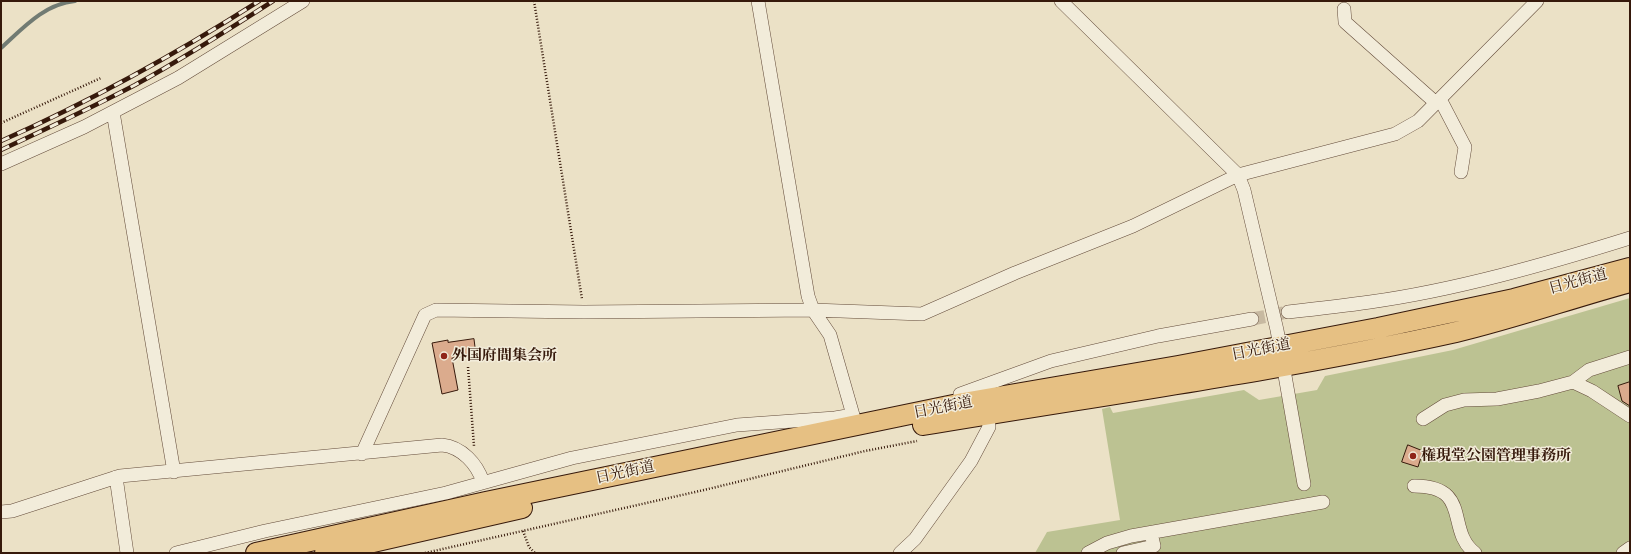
<!DOCTYPE html>
<meta charset="utf-8">
<style>
body{margin:0}
#map{position:relative;width:1631px;height:554px;overflow:hidden;background:#ebe1c6;font-family:"Gentium Book Plus",serif}
canvas{display:block}
.frame{position:absolute;inset:0;border:2px solid #36190b;pointer-events:none}
</style>
<div id="map">
<canvas width="1631" height="554"></canvas>
<div class="frame"></div>
</div>
<script>
const context = document.querySelector('canvas').getContext('2d');
context.lineJoin = 'round';
function fill(path, color) { context.fillStyle = color; context.fill(path, 'evenodd'); }
function trace(path, color, width, dash) { context.strokeStyle = color; context.lineWidth = width; context.lineCap = dash ? 'butt' : 'round'; context.setLineDash(dash || []); context.stroke(path); }
function drawText(font, color, halo, rows, align = 'center') {
  context.font = font + ' "Gentium Book Plus","Noto Serif JP",serif'; context.lineWidth = 3; context.setLineDash([]); context.textBaseline = 'middle'; context.strokeStyle = halo; context.fillStyle = color; for (const [text, x, y, turn = 0] of rows) {
    context.save(); context.translate(x, y); context.rotate((+turn || 0) * Math.PI / 180); context.textAlign = isNaN(turn) ? turn : align; if (halo) context.strokeText(text, 0, 0); context.fillText(text, 0, 0); context.restore();
  }
}
fill(new Path2D(`
 M1630,298V553H1035L1047,532L1120,520L1102,409L1110,407L1113,413L1244,390L1259,400L1317,390L1325,376L1453,350Z`), '#bcc292');
trace(new Path2D(`
 M1,48C23,28 44,4 75,1`), '#717b73', 4);
const building = new Path2D(`
 M474,339L476,355L452,358L458,390L442,394L432,343L448,340V342Z
 M1630,382V406L1622,401L1618,386Z
 M1408,445L1423,451L1418,467L1402,462Z`);
fill(building, '#dbab8d');
trace(building, '#36190b', 1);
trace(new Path2D(`
 M1252,319L1288,312`), '#c7b9a1', 13, [13, 6]);
const minor = new Path2D(`
 M758,1L808,296L813,310L830,335L855,422
 M1061,1L1238,175L1244,190L1277,330L1304,484
 M1344,9L1345,22L1436,103
 M1440,99L1465,147L1461,172
 M113,112L174,472
 M1,164L84,127L178,78L303,1
 M1288,312C1315,309 1342,306 1370,302C1456,290 1547,264 1630,238
 M1573,382L1589,370L1630,357
 M963,403L960,394L1051,361L1158,336L1252,319
 M1423,419L1445,405L1464,400L1497,399L1539,391L1573,382L1592,391L1630,416
 M362,454L425,315L436,310L584,312L813,310L922,314L1015,273L1133,226L1238,175L1395,134L1418,121L1537,1
 M116,477L127,553
 M1414,486C1473,486 1445,530 1475,553
 M1,512L12,511L120,476L442,445C462,447 477,464 483,482
 M176,553L265,531L446,493L572,458L737,425L835,418L853,415
 M900,553L915,539L971,461L989,427L987,407
 M1088,553L1107,543L1131,536L1323,502
 M1123,553L1154,546L1151,533
 M1623,553L1630,548`);
const highway = new Path2D(`
 M923,425C1101,395 1280,371 1456,332C1515,318 1571,298 1630,282
 M256,553L486,502L963,403L1178,366L1378,328L1514,299L1630,268
 M325,553L522,508`);
trace(minor, '#634b3a', 14);
trace(highway, '#36190b', 22);
trace(new Path2D(`
 M534,1L582,299
 M1,123L101,78
 M468,367L474,446
 M523,531L529,547L535,553
 M425,553L704,490L865,451L917,441`), '#36190b', 2.5, [1, 2]);
trace(minor, '#f2ecda', 13);
trace(highway, '#e6c083', 20);
const rail = new Path2D(`
 M1,141C91,101 176,54 259,1
 M1,150C46,129 91,108 135,85C182,59 228,30 273,1`);
trace(rail, '#36190b', 4.5);
trace(rail, '#f2ecda', 3, [9]);
for (const [x, y, r, color] of [
 [444,356,4,"#8f2418"],
 [1413,456,4,"#8f2418"]
]) { const dot = new Path2D(); dot.arc(x, y, r, 0, 2 * Math.PI); context.fillStyle = color; context.fill(dot); trace(dot, '#f2ecda', 1.5); }
drawText('15px', '#36190b', '#f2ecda', [
 ["日光街道",1578,282,-15],
 ["日光街道",1261,350,-11],
 ["日光街道",943,408,-11],
 ["日光街道",625,473,-12]
]);
drawText('bold 15px', '#36190b', '#f2ecda', [
 ["外国府間集会所",452,356],
 ["権現堂公園管理事務所",1421,456]
], 'left');
</script>
